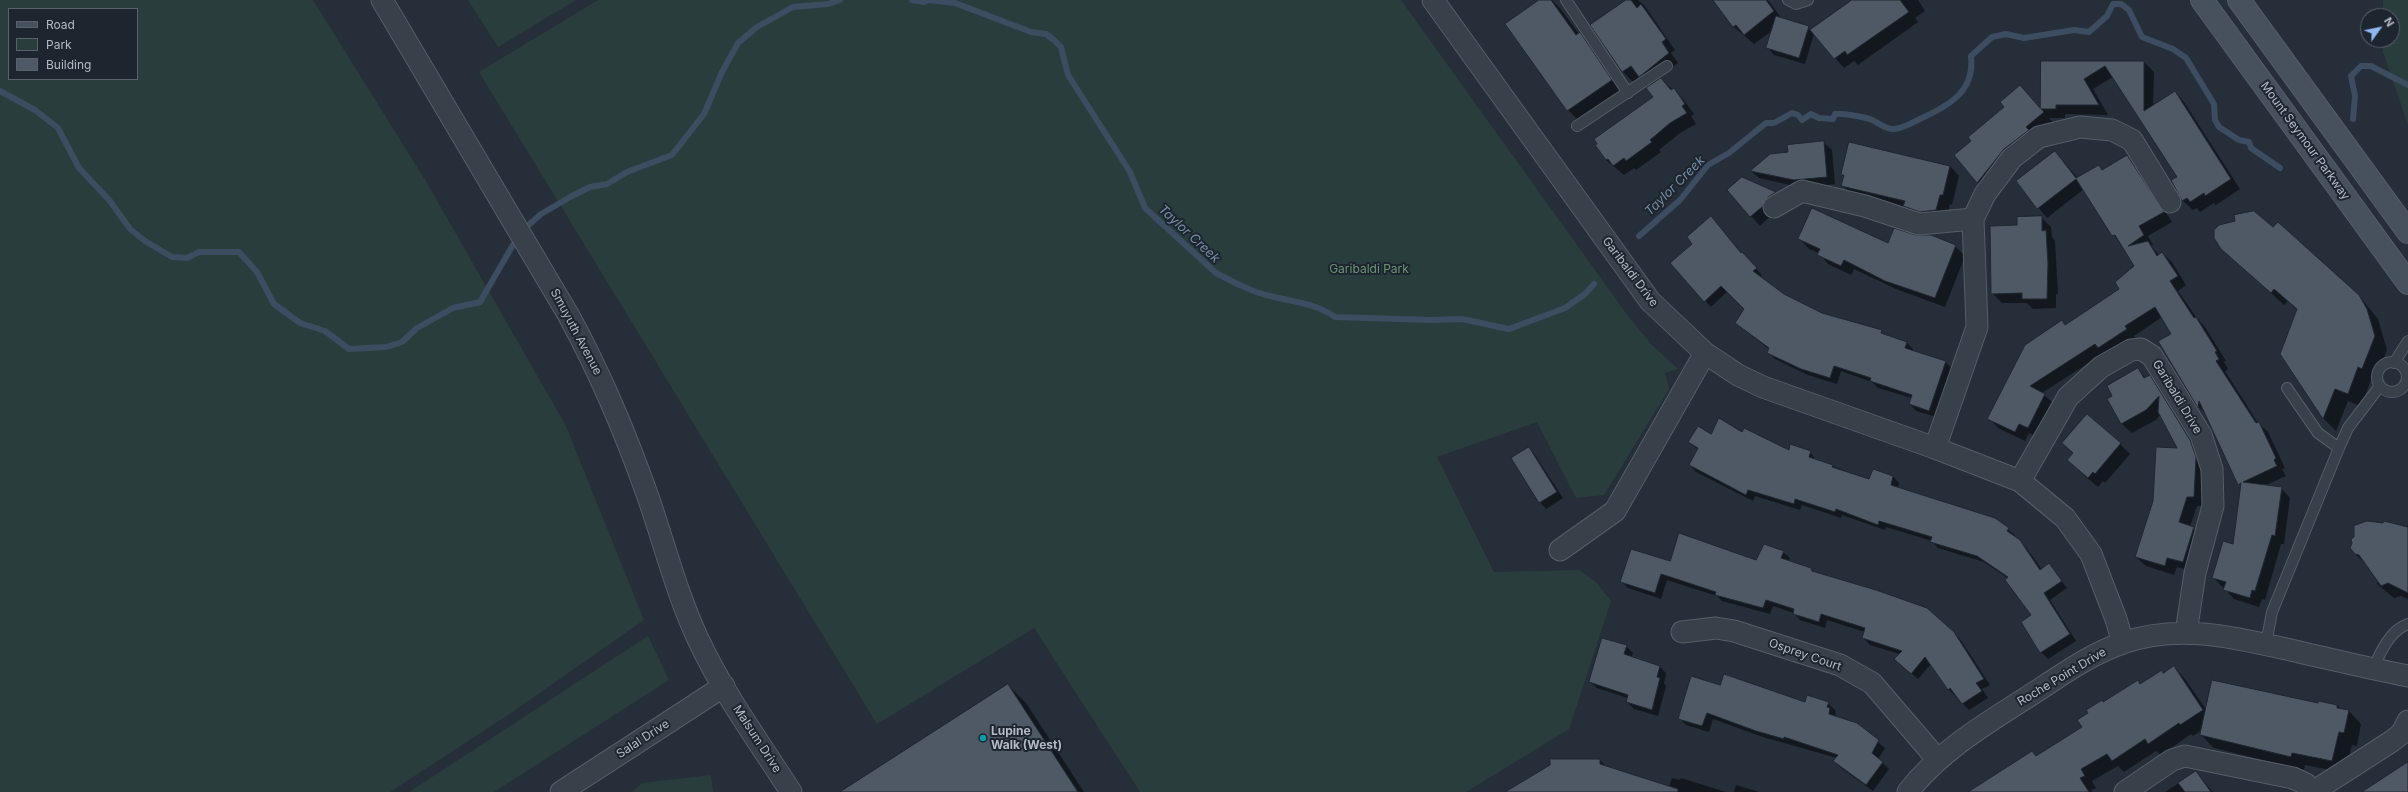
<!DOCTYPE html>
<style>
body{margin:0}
#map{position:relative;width:2408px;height:792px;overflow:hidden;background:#252e39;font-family:Inter,sans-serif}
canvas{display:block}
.legend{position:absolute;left:8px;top:8px;width:130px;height:72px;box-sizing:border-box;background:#1d252f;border:1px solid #59616b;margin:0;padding:5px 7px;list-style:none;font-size:12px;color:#b4bbc6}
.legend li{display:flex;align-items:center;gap:8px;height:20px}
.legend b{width:20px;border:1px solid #59616b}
.north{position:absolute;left:2360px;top:8px;width:40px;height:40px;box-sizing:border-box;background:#1d252f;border:1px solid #59616b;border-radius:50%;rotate:57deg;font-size:11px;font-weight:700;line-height:16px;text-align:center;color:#b4bbc6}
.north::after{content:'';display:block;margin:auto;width:14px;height:18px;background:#90b8ee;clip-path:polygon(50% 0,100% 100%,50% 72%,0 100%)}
</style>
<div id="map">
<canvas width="2408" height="792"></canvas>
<ul class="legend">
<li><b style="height:5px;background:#47505d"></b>Road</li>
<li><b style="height:11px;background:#2a3d3d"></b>Park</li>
<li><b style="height:11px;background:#4e5965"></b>Building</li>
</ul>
<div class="north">N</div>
</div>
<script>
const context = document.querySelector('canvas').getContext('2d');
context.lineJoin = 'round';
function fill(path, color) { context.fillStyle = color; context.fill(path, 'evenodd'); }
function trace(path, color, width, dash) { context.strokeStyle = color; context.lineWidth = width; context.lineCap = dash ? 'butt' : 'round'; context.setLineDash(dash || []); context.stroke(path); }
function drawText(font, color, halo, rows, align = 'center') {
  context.font = font + ' Inter,sans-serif'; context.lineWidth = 4; context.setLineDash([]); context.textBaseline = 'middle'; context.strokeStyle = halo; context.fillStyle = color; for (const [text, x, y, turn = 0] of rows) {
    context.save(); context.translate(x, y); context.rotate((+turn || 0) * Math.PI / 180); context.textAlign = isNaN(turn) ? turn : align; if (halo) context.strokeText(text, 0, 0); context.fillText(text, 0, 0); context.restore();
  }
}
fill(new Path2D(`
 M0,0H313L427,183L566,426L644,620L511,713L390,792H0ZM9,9H137V79H9Z
 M468,0H576L498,47Z
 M598,0H1401L1628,316L1650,343L1678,369L1665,373L1669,389L1604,495L1576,498L1537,422L1437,457L1494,572L1579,570L1597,583L1611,601L1569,729L1466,792H1140L1034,628L877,724L479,72Z
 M2383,0H2408V125L2383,52V40H2392V16H2383Z
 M648,636L669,680L494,792H409Z
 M711,775L713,792H632L642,783Z`), '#2a3d3d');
fill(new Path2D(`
 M1540,0H1552L1560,8L1579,34L1593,47L1624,93L1581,123L1568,110L1507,24Z
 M1627,0H1638L1644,5L1675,50L1671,53L1678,63L1661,76V79L1683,99L1694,114L1691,116L1696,124L1680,133L1659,150L1661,152L1636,170L1634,168L1624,175L1606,160L1598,144L1654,97L1650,86L1640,77L1633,82L1623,72L1592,25Z
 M1714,0H1768L1782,19L1811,30L1853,0H1918L1925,11L1915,18L1918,22L1858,65L1854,61L1844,68L1814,34L1805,64L1774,55L1768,48L1773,30L1754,44L1734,27Z
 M2042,62H2144L2154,72L2153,106L2175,92L2184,102L2240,189L2216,205L2214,203L2200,212L2197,208L2193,210L2183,201L2172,181L2178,177L2113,77L2093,89L2108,115L2065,114V118H2049L2053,122L2035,137L1987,192L1977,182L1972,141L2005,107L2020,86L2041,109Z
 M1823,142L1832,150L1835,184L1803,188L1759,178L1751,171L1789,153Z
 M2055,152L2078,178L2099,166L2103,170L2127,156L2136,166L2172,222L2148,236L2153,245L2151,246L2159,255L2162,253L2172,262L2186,285L2178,291L2196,317L2205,327L2226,361L2224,362L2228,369L2225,371L2258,423L2268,432L2285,468L2282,469L2286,476L2264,486L2281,488L2290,498L2284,544H2281L2265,600L2262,599L2259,607L2234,599L2213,577L2234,545L2242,486L2206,414L2199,407L2160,341L2172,334L2162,317L2134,336L2136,339L2108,357L2104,353L2042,393L2054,404L2037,437L2029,433L2025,441L1998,428L1989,418L2065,326L2121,289L2135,267L2084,189L2047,218L2017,181Z
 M1950,166L1959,176L1952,205L1950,204L1946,220L1914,216L1907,209L1852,195L1842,185L1845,177L1842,175Z
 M1743,178L1776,193L1785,202L1760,226L1751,216Z
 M2041,217L2051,227L2052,237L2055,241L2058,294H2056V308L2033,309L2027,303H2002L1992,293L2018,226Z
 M2273,228L2356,292L2378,319L2387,350L2375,381L2371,380L2361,406L2348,401L2336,431L2324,419L2281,353L2298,310L2288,301L2284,305L2222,248Z
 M1800,239L1955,246L1965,256L1945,307L1896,289L1854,269L1851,275L1828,264L1819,253L1809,249Z
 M1742,254L1762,275L1760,277L1784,295L1822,314L1881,331L1886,336L1907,343L1913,349V351L1945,362L1952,368L1936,417L1916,411L1910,404L1912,398L1878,388L1872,382L1841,371L1837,384L1808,375L1775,359L1769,353L1770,350L1736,323L1745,309L1728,291L1711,307L1672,263Z
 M2138,370L2146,378L2149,376L2159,386L2199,451L2205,468L2203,506H2197L2190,527L2203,537L2192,571L2177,567L2174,575L2146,566L2136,557L2178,449L2160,415L2156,420L2132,433L2122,424L2108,399L2114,396Z
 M1743,433L1789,451L1810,452L1816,460L1870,480L1893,476L1899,483L1898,488L1994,519L2015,535L2014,537L2026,547L2042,570L2049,565L2067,588L2050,600L2076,641L2048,659L2041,652L2033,616L2009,579L1984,562L1938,548L1932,541L1886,527L1885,530L1842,515L1841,518L1802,505L1800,510L1755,496L1753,501L1696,472L1690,465L1698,450L1690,442Z
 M2120,444L2130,454L2105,483L2103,481L2098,487L2078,470Z
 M1528,448L1535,455L1563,498L1546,509L1540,502Z
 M2408,525V599L2401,596L2394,598L2377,584V579L2369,567L2355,554Z
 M1783,552L1790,558L1788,562L1810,569L1814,573L1953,632L1960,639L1990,685L1982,689L1988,698L1969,710L1948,689L1931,664L1918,679L1902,666L1900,654L1870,645L1863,638L1865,632L1827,620L1825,628L1800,620L1794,613L1773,606L1770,614L1722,601L1717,596L1667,580L1661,599L1628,588L1622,582L1670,563L1757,561Z
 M1626,646L1633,653L1631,658L1660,667L1666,673L1664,683L1666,686L1658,716L1634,709L1627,702L1628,698L1597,688L1590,682Z
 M2174,667L2185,679L2207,711L2319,705H2337L2341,710L2349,711L2361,724L2357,746L2352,745L2345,773L2305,765L2304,770L2214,748L2201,735L2202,730L2193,736L2191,734L2161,755L2156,751L2124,772L2118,766L2092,781L2096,788L2091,790L2092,792H1983L2032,752L2036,756L2083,727L2104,703L2138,682L2141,685Z
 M1008,685L1026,703L1084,792H842Z
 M1721,687L1805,703H1828L1835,710L1836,717L1856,724L1885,748L1878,759L1889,769L1873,791L1841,768L1835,761L1837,758L1763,737L1713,719L1709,732L1686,725L1679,718Z
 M1600,760L1606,767L1669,787L1672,778L1680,780L1681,778L1726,792H1507Z
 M2196,772L2213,792H2165Z
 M1736,785L1759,792H1734Z`), '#0007');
trace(new Path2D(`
 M912,0L924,2L928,0
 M929,0L955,3L1031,32L1046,34L1054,40L1061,47L1068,75L1130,172L1145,208L1216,273C1233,282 1252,292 1270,296C1293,302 1315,303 1335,317L1431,320L1462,319L1509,329L1565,308L1585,294L1594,284
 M0,91L35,110L58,128L79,168L110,201L130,229L145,241L172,257L187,258L199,252H239L257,272L274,304L300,323L325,331L349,349L386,347L402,342L417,328L453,308L480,302L517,238
 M2353,119L2355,96L2351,76L2361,66H2371L2408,85
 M523,230L541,214L572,196L590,187L607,184L627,172L672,155L704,114L722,72L738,43L757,27L793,7L828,4L840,0
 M1639,236L1680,200L1708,165L1729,153L1766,123H1774L1792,113L1798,115L1802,120L1811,114L1819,118L1833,119L1835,114C1841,113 1866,117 1872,120C1879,123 1886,130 1894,129C1905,128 1913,122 1922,118C1950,105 1975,91 1971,56L1992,37L2006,34L2024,38L2074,30L2089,32L2107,16L2113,4H2121L2129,10L2142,37L2173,49L2186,58L2214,104L2215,120L2219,127L2239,140L2249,142L2251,148L2280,168`), '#3c4d61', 6);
const building = new Path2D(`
 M1539,0H1551L1576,35L1580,32L1612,80L1567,111L1505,24Z
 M1626,0H1631L1637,8L1641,4L1666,39L1662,42L1669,53L1639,77L1631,66L1622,72L1590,25Z
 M1713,0H1766L1774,11L1744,35L1736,25L1733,27Z
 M1852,0H1900L1909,12L1847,55L1845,51L1834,59L1810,30Z
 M1776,16L1809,26L1799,58L1766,48Z
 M2041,61H2144V111L2175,91L2231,179L2205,196L2204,193L2190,202L2187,198L2182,201L2171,180L2177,177L2105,66L2084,79L2099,105H2056V109H2041L2044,112L2026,127L2029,130L2004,149L1977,183L1954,155L1971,141L1968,137L2004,107L2000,102L2020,85L2040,108Z
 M1661,78L1671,90L1674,88L1685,104L1682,106L1687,113L1670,123L1650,140L1652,142L1626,161L1624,158L1613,166L1608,159L1606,160L1595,145L1597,144L1594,139L1653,97L1646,88Z
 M1824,141L1827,177L1794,180L1750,171L1770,154L1788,152L1787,145Z
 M1849,142L1950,166L1943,195H1940L1936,210L1920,212L1903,206L1905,201L1841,186L1844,175H1841Z
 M2055,151L2076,178L2099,165L2102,170L2127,155L2164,212L2139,226L2144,235L2128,246L2148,241L2157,256L2162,252L2178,276L2170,281L2194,318L2196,317L2217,351L2215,352L2219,359L2216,361L2256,423L2259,422L2276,458L2274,460L2277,466L2243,482L2282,487L2275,536L2272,535L2255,591L2252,590L2250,598L2223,590L2226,582L2212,578L2223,541L2233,544L2241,483L2238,485L2199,401L2198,408L2158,341L2171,334L2155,307L2125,326L2127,329L2098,348L2095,344L2030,386L2045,394L2028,428L2019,424L2015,432L1987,419L2025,345L2062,320L2065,325L2119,289L2115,282L2134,266L2115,235L2112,236L2076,179L2037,209L2016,181Z
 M1742,177L1776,192L1768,197L1762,207L1750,217L1727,190Z
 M1812,208L1888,243L1894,228L1916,235H1931L1956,245L1935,298L1885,281L1844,260L1841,266L1817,255L1820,249L1798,239Z
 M2254,211L2273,227L2278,222L2359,295L2367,309L2375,336L2362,369L2358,367L2348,394L2335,389L2323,419L2280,354L2297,309L2274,289L2271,293L2221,249L2214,238V230L2219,225L2235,221L2234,215Z
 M1711,216L1741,253L1742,252L1757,268L1753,271L1784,294L1822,313L1882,330L1881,333L1907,342L1905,348L1946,361L1929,411L1909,404L1912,395L1870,381L1871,378L1834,366L1830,378L1801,369L1767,353L1769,348L1735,323L1744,309L1721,286L1704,302L1670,263L1692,244L1687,237Z
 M2042,216V231L2046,230L2048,264L2047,299H2022V293L1991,294L1990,226L2017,225V217Z
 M2138,368L2144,378L2150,375L2190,440L2196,457L2194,497H2187L2179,522L2194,527L2183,562L2167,558L2165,566L2135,557L2153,501L2156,447L2177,448L2158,412L2159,396L2146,410L2121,424L2107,399L2112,396L2107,386Z
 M2087,414L2121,443L2095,474L2093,472L2088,478L2067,460L2073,453L2062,443Z
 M1719,418L1742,432L1744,428L1789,450L1790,444L1811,451L1809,457L1833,465L1832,467L1869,479L1873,469L1893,476L1891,485L1995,518L2009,528L2007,531L2020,540L2040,570L2049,563L2062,581L2044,593L2070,634L2040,653L2021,622L2031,615L2005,580L2008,577L1977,556L1930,542L1932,537L1879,521L1878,525L1836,509L1835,512L1795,499L1794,504L1748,490L1746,495L1689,465L1698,448L1688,442L1698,426L1711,434Z
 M1529,447L1557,492L1539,503L1511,458Z
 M2367,521L2383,523L2384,521L2408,527V593L2388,583L2381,586L2359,555L2355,554L2350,548L2352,543L2351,539L2354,537V526Z
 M1679,533L1756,560L1764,544L1784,551L1781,558L1811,568L1812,571L1876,590L1927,608L1954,632L1984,679L1976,683L1982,691L1962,704L1950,688L1948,690L1925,657L1911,674L1894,659L1902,651L1862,638L1865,628L1821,614L1819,622L1793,614L1794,609L1766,600L1763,608L1715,595L1716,592L1661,574L1655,593L1620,582L1631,549L1670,561Z
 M1602,638L1627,645L1624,654L1660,666L1657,677L1660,678L1652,710L1626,702L1628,695L1589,682Z
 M2174,666L2203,710L2180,725L2179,723L2148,744L2145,739L2112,761L2107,754L2081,769L2085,776L2080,778L2089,792H1968L2032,751L2036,756L2082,727L2077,720L2088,713L2086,710L2102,700L2103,702L2138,680L2140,684L2162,670L2163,673Z
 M1724,674L1805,702L1807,695L1829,702L1827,707L1830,708L1829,714L1857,723L1879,740L1872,753L1883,762L1866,785L1833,761L1838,755L1784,737V739L1756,731L1707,713L1702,726L1678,719L1691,676L1720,685Z
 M2212,680L2318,703L2319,701L2337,705V708L2349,710L2344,733L2339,732L2332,761L2292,753L2291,757L2200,735Z
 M1008,684L1078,792H840Z
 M1550,759H1600V764L1678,789V792H1505L1550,765Z
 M2408,762V792H2362Z
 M2196,771L2211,792H2185L2178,783Z`);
fill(building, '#4e5965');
trace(building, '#1f2731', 1);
const lane = new Path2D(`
 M1566,0L1628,93
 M1788,0L1796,4L1808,0
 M1577,126L1667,66
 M2377 377a15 15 0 1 1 30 0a15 15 0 1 1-30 0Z
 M2394,363L2408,341
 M2287,388L2318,433L2339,448
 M2266,644L2272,612L2339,448L2348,428L2380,386
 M2373,669C2380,653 2390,630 2408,624`);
const street = new Path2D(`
 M382,0L569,316C600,373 625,432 647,494C664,542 676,592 698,639C723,693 759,742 791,792
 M1433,0L1650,301L1705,353L1738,375L1763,387L1935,448L2020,481L2065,518L2091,554L2116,619L2123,643
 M1774,207L1802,191L1865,206L1919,224L1973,219
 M1935,448L1977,327L1973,219L1985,194L2012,158L2039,137L2080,127L2112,130L2132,140L2170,202
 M2020,481L2068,397L2101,367L2131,350L2141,349L2152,356L2201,435L2212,469L2213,506L2195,573L2186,633
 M1560,550L1615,511L1705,353
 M1682,632L1716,628L1734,631L1840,665L1872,683L1938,760
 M561,792L724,686
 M1908,792C1938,753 1982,726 2023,700C2055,680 2087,655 2123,643C2181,622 2241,639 2299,652C2335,660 2371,669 2408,676
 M2125,792L2172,760L2185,756L2293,778L2306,784L2311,792
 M2313,792L2392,741L2402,733L2408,721`);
const secondary = new Path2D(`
 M2202,0L2408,283
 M2239,0L2408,232`);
trace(lane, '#565e68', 12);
trace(street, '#565e68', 23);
trace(secondary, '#565e68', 24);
trace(lane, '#38404a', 10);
trace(street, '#38404a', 21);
trace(secondary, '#47505d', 22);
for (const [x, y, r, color] of [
 [983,738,4,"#0f9aa8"]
]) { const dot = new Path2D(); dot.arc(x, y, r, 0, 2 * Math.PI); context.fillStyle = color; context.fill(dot); trace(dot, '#1d252f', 1.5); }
drawText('12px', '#b4bbc6', '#1d252f', [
 ["Mount Seymour Parkway",2305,141,54],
 ["Garibaldi Drive",1630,272,53],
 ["Smuyuth Avenue",576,332,62],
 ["Garibaldi Drive",2177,397,59],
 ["Osprey Court",1805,655,19],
 ["Roche Point Drive",2062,677,-31],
 ["Salal Drive",643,739,-33],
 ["Malsum Drive",757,739,57]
]);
drawText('12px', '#6d9474', '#1d252f', [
 ["Garibaldi Park",1369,269]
]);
drawText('bold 12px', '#b4bbc6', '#1d252f', [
 ["Lupine",991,731],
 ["Walk (West)",991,745]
], 'left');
drawText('italic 13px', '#778da6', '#1d252f', [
 ["Taylor Creek",1675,186,-45],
 ["Taylor Creek",1189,234,43]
]);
</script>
